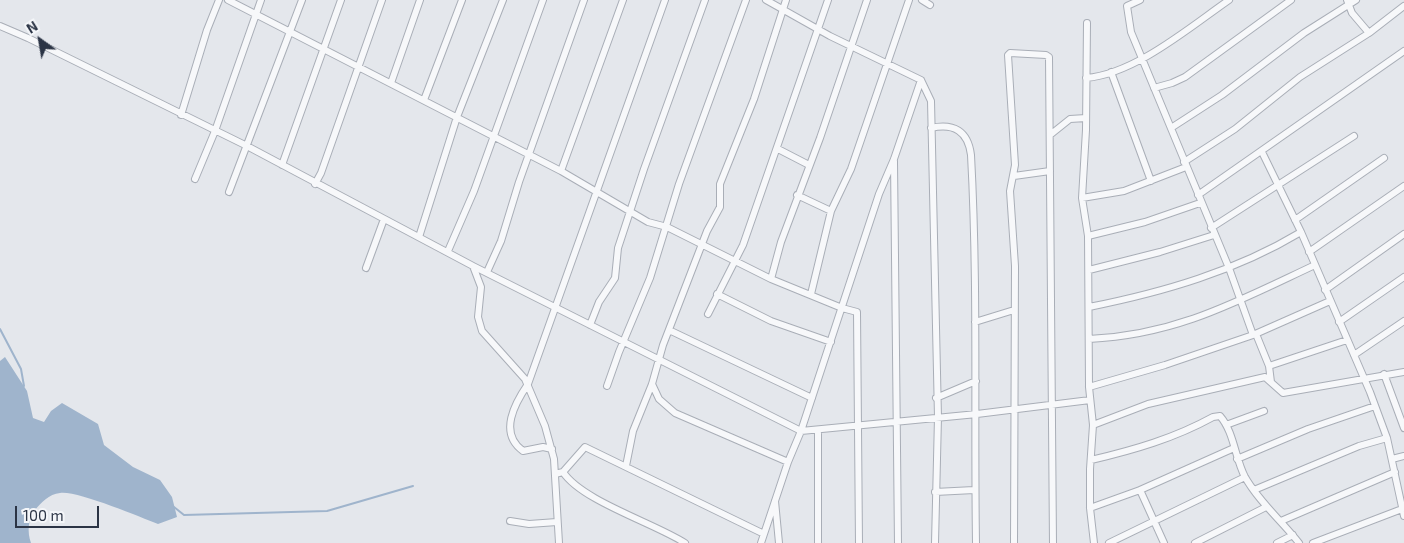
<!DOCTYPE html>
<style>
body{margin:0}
#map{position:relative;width:1404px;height:543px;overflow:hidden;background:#e4e7ec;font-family:"Exo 2",sans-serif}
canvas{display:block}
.north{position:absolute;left:15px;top:15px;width:50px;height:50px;-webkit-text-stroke:4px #f4f6f9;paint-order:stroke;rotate:328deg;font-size:14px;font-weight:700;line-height:20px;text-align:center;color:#2b3445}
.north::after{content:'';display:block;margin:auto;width:18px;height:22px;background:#2b3445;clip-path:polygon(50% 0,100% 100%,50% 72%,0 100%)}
.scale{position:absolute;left:15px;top:506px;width:84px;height:22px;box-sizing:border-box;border:2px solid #2b3445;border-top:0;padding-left:6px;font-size:15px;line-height:18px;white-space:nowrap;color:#2b3445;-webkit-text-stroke:4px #f4f6f9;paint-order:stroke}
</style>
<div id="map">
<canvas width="1404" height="543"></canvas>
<div class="north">N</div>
<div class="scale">100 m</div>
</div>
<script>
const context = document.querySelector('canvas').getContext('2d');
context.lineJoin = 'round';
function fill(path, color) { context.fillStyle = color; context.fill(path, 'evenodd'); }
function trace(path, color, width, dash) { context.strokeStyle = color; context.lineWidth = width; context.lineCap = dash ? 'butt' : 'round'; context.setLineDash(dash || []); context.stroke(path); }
fill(new Path2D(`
 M5,357L27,391L33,418L44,422L51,411L62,403L98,424L104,445L133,467L160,480L172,497L177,517L158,524C140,517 76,490 60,493C49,494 41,503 35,510C28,519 27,532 31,543H0V361Z`), '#9fb4cc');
trace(new Path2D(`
 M0,329L21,369L24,386
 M174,507L184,515L327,511L413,486`), '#9fb4cc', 2);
const minor = new Path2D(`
 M228,0L561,171L648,222L667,227L771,279L842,308L857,312L859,543
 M766,0L830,36L921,80L931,101L938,417L935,543
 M922,0L930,5
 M1140,0L1127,6L1131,32L1229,268L1253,335
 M1347,0L1352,13L1369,33
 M1087,23L1086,130L1082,198L1088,236L1089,387L1093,425L1090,469V508L1094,543
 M0,26L28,38L245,145L473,266L481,287L478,317L482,331L525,379L545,426L554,459L559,543
 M1111,72L1151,181
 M1086,78C1135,74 1190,27 1229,0
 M391,83L420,0
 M1154,88L1172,83L1185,77L1291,0
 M424,100L462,0
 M181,115L207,30L219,0
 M931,128C954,123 968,131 971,155C978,284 974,414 976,543
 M1171,128L1222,95L1304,33L1356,0
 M1050,135L1070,119L1086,118
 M778,149L809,165
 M1262,152L1301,232L1370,392L1387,438L1404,516
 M894,161L898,543
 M1184,162L1235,129L1300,77L1369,33L1404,6
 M282,165L341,0
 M561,171L623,0
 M1014,176L1050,171
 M195,179L215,131L261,0
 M315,184L321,173L382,0
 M229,192L302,0
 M797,195L831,211
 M1198,195L1404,51
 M1082,198L1124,191L1186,167
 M1295,220L1384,158
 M1211,228L1354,136
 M1088,236L1145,222L1200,203
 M419,237L457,117L503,0
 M448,251L474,191L543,0
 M1309,252L1404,186
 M473,266L801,431L879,194L894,159L921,80
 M366,268L384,219
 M1089,270L1160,252L1214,235
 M487,272L501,241L519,182L584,0
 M771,279L781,242L820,138L867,0
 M1325,290L1404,234
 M717,294L771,321L831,342
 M811,294L831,211L851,169L909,0
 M1089,307C1164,292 1236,271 1301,232
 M708,314L743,245L828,0
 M975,322L1014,310
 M1339,322L1404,277
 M590,325L599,302L615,278L618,248L644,169L705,0
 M669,330L812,398
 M1256,334L1269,366L1271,382
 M1089,339C1177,335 1238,301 1315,265
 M1354,355L1404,321
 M1269,366L1347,340
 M1384,374L1404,428
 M652,384L659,399L675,413L788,462
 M607,386L619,352L650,278L679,184L746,0
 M1089,387L1165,365L1253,335L1330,301
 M936,398L976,381
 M1093,425L1148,404L1265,377L1283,393L1404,372
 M1226,425L1264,411
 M552,449L543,447L523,451C498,433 515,403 528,384L665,0
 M1237,459L1308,429L1375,406
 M1392,459L1404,456
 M1091,460C1134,450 1175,438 1213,417L1220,416C1234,432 1235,458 1245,477C1259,502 1282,521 1299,543
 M626,466L633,431L652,384L663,345L707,231L720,207V184L754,99L786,0
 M563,472C582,501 654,523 685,543
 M555,474L563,472L585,447L764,534
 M1140,490L1164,543
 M1254,490L1359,446L1387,438
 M935,492L974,490
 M775,501L779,543
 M1090,508L1140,490L1234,448
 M510,521L529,524L557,522
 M1281,521L1395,472
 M761,543L788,462L801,431L977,414L1090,400
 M818,543V431
 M1014,543L1015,266L1010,191L1015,165L1008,55L1010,53L1046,55L1049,57L1053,543
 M1109,543L1245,477
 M1195,543L1266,507
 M1277,543L1293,535
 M1313,543L1402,509`);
trace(minor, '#a9aeb7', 8);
trace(minor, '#f7f8fa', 6);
</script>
